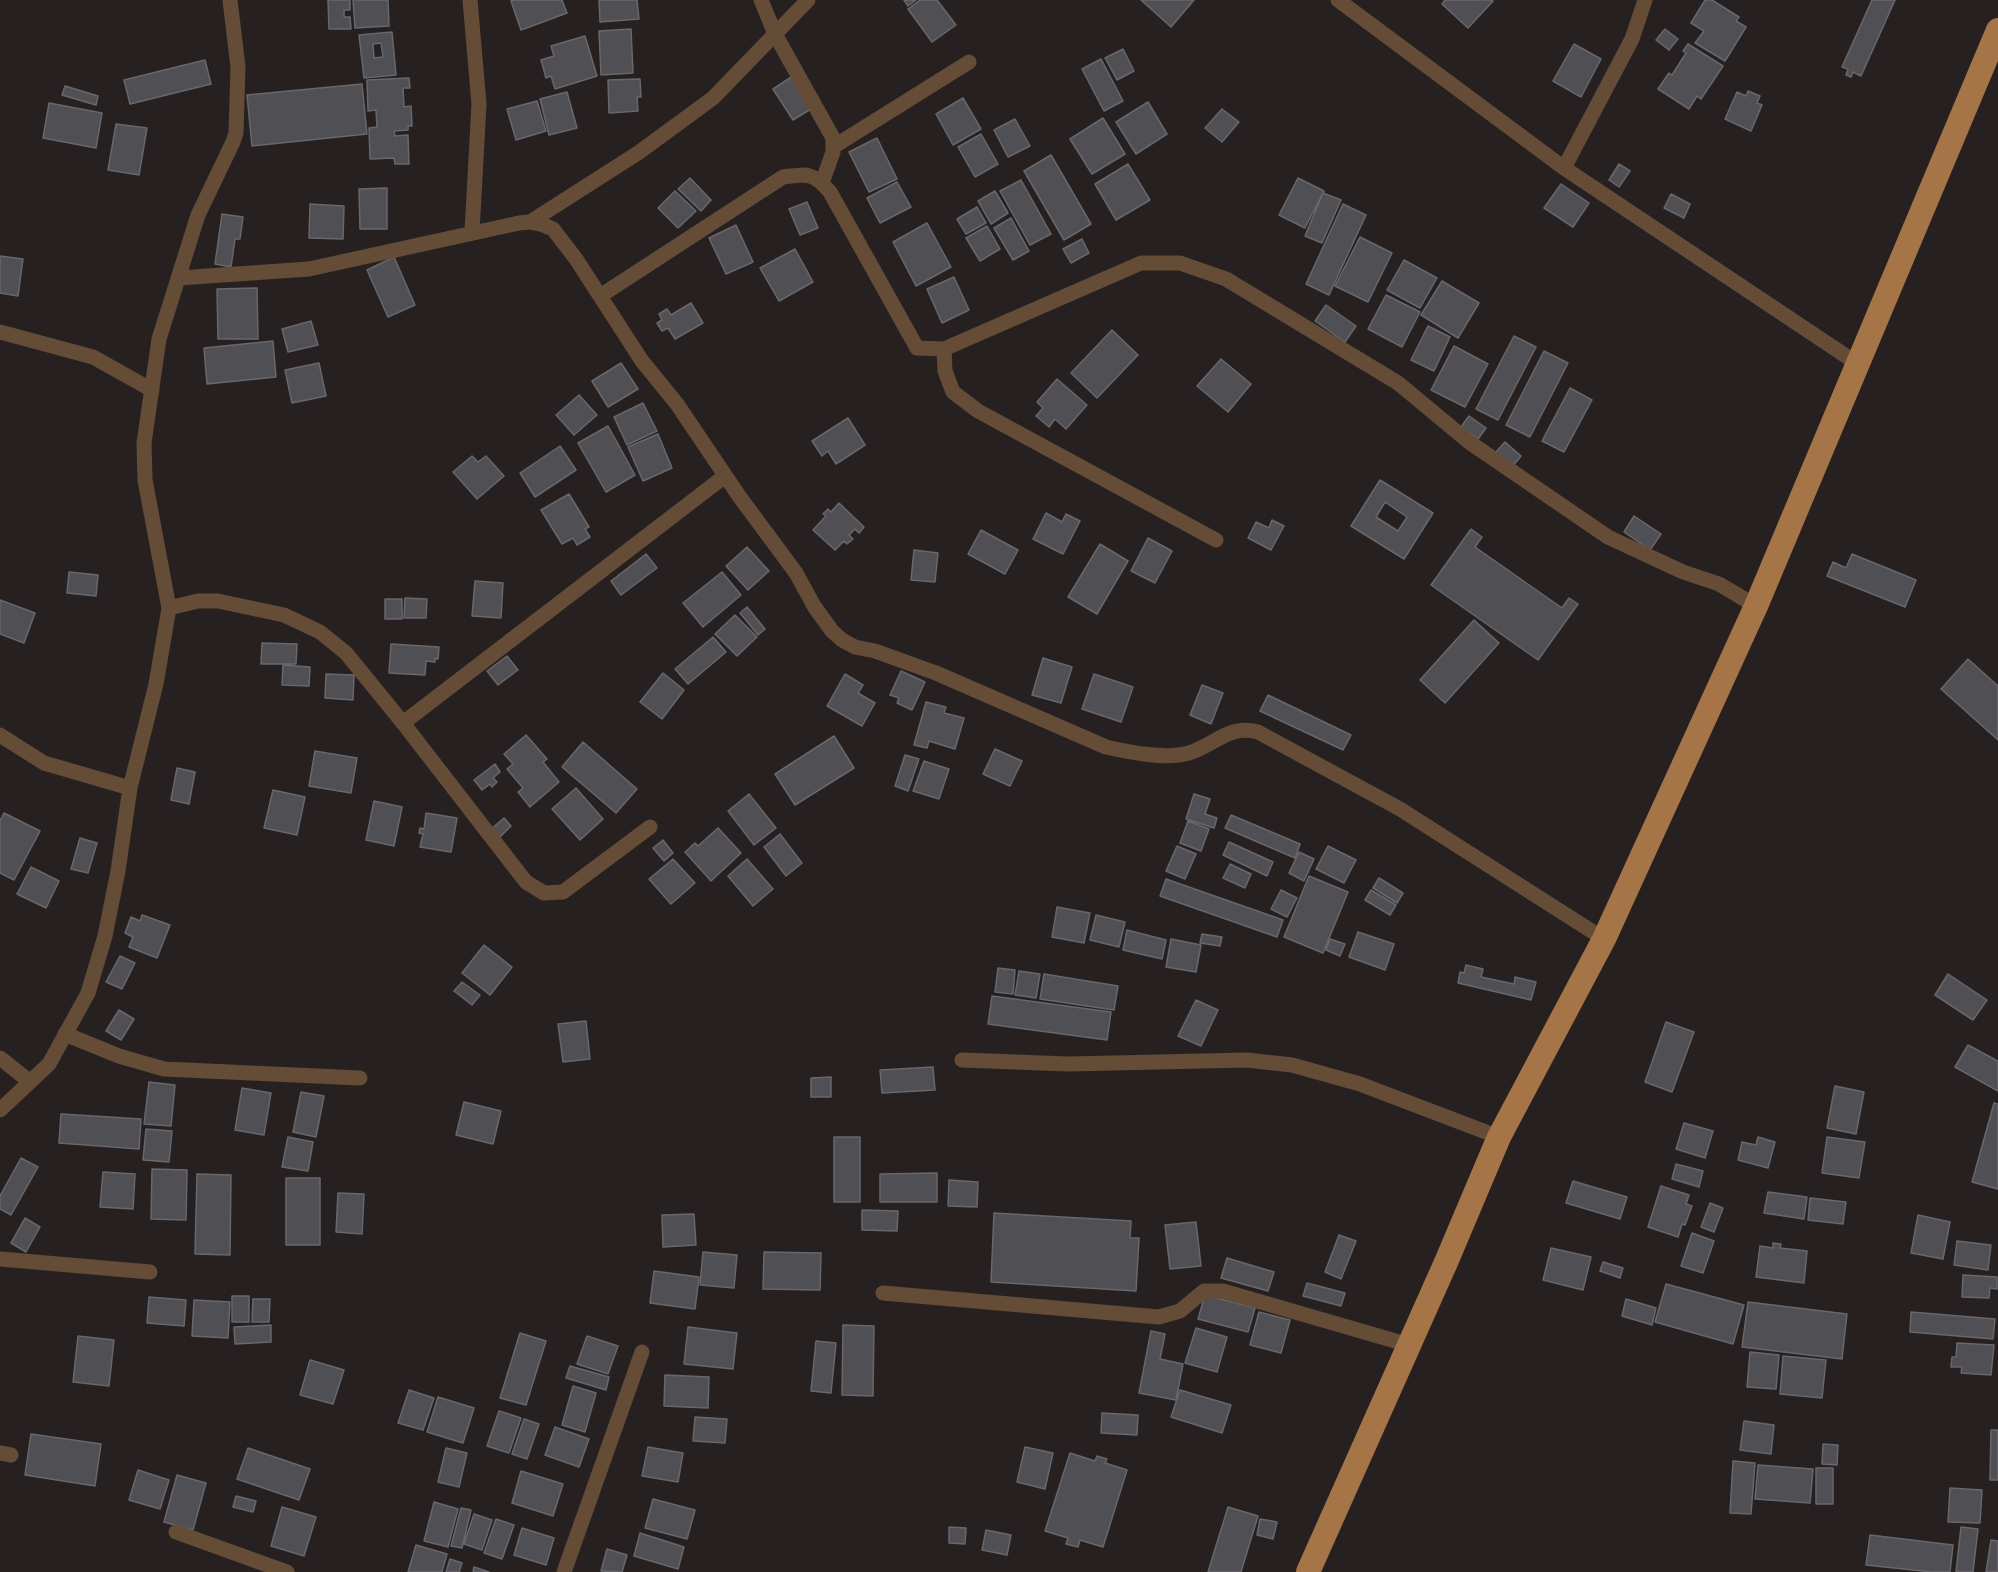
<!DOCTYPE html>
<style>
body{margin:0}
canvas{display:block;background:#262120}
</style>
<canvas width="1998" height="1572"></canvas>
<script>
const context = document.querySelector('canvas').getContext('2d');
context.lineJoin = 'round';
function fill(path, color) { context.fillStyle = color; context.fill(path, 'evenodd'); }
function trace(path, color, width, dash) { context.strokeStyle = color; context.lineWidth = width; context.lineCap = dash ? 'butt' : 'round'; context.setLineDash(dash || []); context.stroke(path); }
const building = new Path2D(`
 M328,0H350V10H344V17H350L351,29H329Z
 M353,0H388L389,26L355,28Z
 M515,0H562L567,13L521,30L511,1Z
 M599,0H637L639,19L600,22Z
 M904,0H916L908,6Z
 M920,0H937L956,25L932,42L908,9Z
 M1141,0H1194L1171,27Z
 M1445,0H1492L1493,1L1468,28L1442,4Z
 M1705,0H1712L1739,17L1736,21L1746,27L1725,61L1695,43L1704,31L1691,23Z
 M1872,0H1895L1861,76L1853,72L1851,77L1846,75L1848,69L1842,67Z
 M631,29L633,73L601,75L599,31Z
 M1665,29L1678,39L1669,50L1656,40Z
 M392,32L396,75L364,78L359,35ZM381,43L383,57L374,58L373,44Z
 M585,36L597,76L555,89L551,76L546,78L541,60L554,56L551,46Z
 M1574,44L1601,59L1581,97L1553,81Z
 M1688,44L1723,66L1701,99L1697,96L1689,109L1658,89L1669,73L1672,75L1686,53L1683,51Z
 M1123,49L1134,71L1117,80L1105,58Z
 M1101,59L1123,101L1104,111L1082,69Z
 M205,60L211,84L130,104L124,80Z
 M793,76L814,107L793,120L773,89Z
 M409,78L410,88H403L404,107L411,106L412,126H408V130L394,131L395,136L408,135L409,164H395L394,158L370,159L369,128L377,127L376,110L368,111L367,80Z
 M640,79L641,97H637L638,111L609,113L608,80Z
 M362,84L367,134L252,146L247,95Z
 M65,86L98,96L96,105L62,95Z
 M1748,91L1760,96L1757,103L1762,105L1751,131L1725,119L1737,92L1746,96Z
 M567,92L577,128L549,135L540,99Z
 M963,98L981,129L953,145L936,114Z
 M537,101L546,131L516,140L507,109Z
 M1148,102L1167,134L1136,154L1116,122Z
 M49,103L102,113L96,148L43,138Z
 M1222,109L1239,122L1222,142L1205,128Z
 M1103,118L1125,154L1092,174L1070,139Z
 M1015,119L1030,146L1008,157L994,130Z
 M116,124L147,128L139,175L108,170Z
 M981,134L998,164L975,177L958,147Z
 M877,138L897,179L869,192L849,152Z
 M1051,155L1091,224L1064,240L1024,171Z
 M1128,164L1150,200L1116,220L1095,184Z
 M1619,164L1630,171L1619,187L1609,180Z
 M690,178L711,200L701,211L678,189Z
 M1298,178L1324,191L1305,228L1279,215Z
 M1021,180L1051,234L1030,245L1000,191Z
 M897,182L911,207L880,223L867,198Z
 M1561,184L1589,203L1573,227L1544,208Z
 M387,188V229H360L359,189Z
 M675,191L696,211L678,228L658,208Z
 M995,191L1008,213L991,224L978,201Z
 M1323,193L1341,200L1322,243L1305,236Z
 M1671,194L1690,204L1684,218L1664,208Z
 M807,202L818,228L800,235L789,209Z
 M310,204L344,206L343,239L309,238Z
 M1343,204L1366,215L1329,295L1306,284Z
 M977,207L986,223L966,234L957,219Z
 M222,214L243,217L240,239H235L231,267L215,264Z
 M1011,218L1029,251L1013,260L994,228Z
 M927,223L951,267L916,286L893,242Z
 M736,225L753,262L726,274L709,238Z
 M987,226L1000,249L980,261L966,238Z
 M1360,237L1392,253L1368,302L1335,286Z
 M1082,239L1089,253L1071,263L1063,249Z
 M795,249L813,282L779,301L760,268Z
 M0,256L23,259L18,296L0,293Z
 M394,257L415,305L388,317L367,270Z
 M1404,260L1437,278L1420,308L1387,290Z
 M954,277L969,310L942,323L927,289Z
 M1442,281L1479,303L1458,338L1421,315Z
 M257,288L258,339H218L217,289Z
 M1386,295L1420,312L1402,347L1368,329Z
 M691,303L703,323L675,339L668,328L662,331L657,323L662,320L659,314L667,309L671,315Z
 M1326,305L1356,326L1345,342L1315,321Z
 M311,321L318,345L288,352L282,329Z
 M1428,326L1450,337L1434,371L1411,360Z
 M1112,330L1138,355L1097,398L1071,373Z
 M1514,336L1536,347L1498,420L1476,409Z
 M273,341L276,377L207,384L204,348Z
 M1454,346L1488,364L1465,407L1431,390Z
 M1544,351L1568,363L1530,437L1506,425Z
 M1221,359L1251,384L1228,412L1197,386Z
 M319,363L326,396L292,403L285,370Z
 M621,363L638,389L608,407L592,381Z
 M1057,379L1087,405L1066,429L1055,419L1049,427L1036,416L1043,408L1037,402Z
 M1570,388L1592,400L1564,452L1542,441Z
 M579,395L597,415L574,435L556,415Z
 M643,403L657,431L627,445L614,417Z
 M1469,416L1486,428L1478,439L1461,427Z
 M848,418L865,445L836,464L828,451L822,456L812,441Z
 M608,426L635,475L606,492L578,443Z
 M658,434L672,468L643,481L628,447Z
 M1505,442L1521,456L1512,467L1495,453Z
 M560,446L576,470L535,497L520,473Z
 M472,456L478,462L486,456L504,476L477,499L453,472Z
 M1380,480L1433,513L1404,559L1351,526ZM1385,502L1407,517L1398,531L1376,517Z
 M569,494L589,527L585,529L590,537L577,545L573,538L562,544L541,510Z
 M839,503L864,527L859,533L855,529L849,535L853,539L847,544L844,541L835,550L813,530L826,516L823,514L828,509L831,512Z
 M1046,513L1062,522L1066,514L1080,521L1063,554L1033,539Z
 M1634,516L1661,534L1650,550L1624,532Z
 M1272,520L1284,526L1271,550L1248,538L1256,522L1269,528Z
 M1471,529L1482,537L1475,547L1562,608L1569,598L1578,604L1538,660L1431,585Z
 M981,530L1018,550L1005,574L968,554Z
 M1148,538L1172,551L1155,583L1131,571Z
 M1100,544L1128,561L1097,614L1068,597Z
 M747,547L769,571L748,590L726,566Z
 M914,550L938,553L935,582L911,580Z
 M646,554L657,568L621,595L611,581Z
 M1852,554L1916,580L1905,607L1827,576L1833,562L1846,568Z
 M69,572L98,575L96,596L67,593Z
 M722,572L741,595L703,627L683,603Z
 M475,581L503,583L501,618L472,616Z
 M405,598L427,599L426,618H404Z
 M385,599H402V619H385Z
 M0,600L35,613L24,643L0,634Z
 M747,607L765,629L758,635L740,613Z
 M735,615L757,637L737,656L715,634Z
 M1474,620L1499,643L1445,703L1420,680Z
 M713,637L726,652L688,684L675,669Z
 M262,643L297,644L296,664H261Z
 M391,644L439,647L438,659L435,658V662L426,661L425,675L389,673Z
 M507,656L518,670L498,685L487,671Z
 M1043,658L1072,667L1061,703L1032,695Z
 M1968,659L1998,686V740L1941,689Z
 M283,665L310,667L309,686L282,685Z
 M901,671L925,682L912,710L897,703L899,698L890,695Z
 M663,673L684,690L662,719L640,702Z
 M326,674L354,675L353,700L325,698Z
 M845,674L863,685L858,693L875,703L862,726L827,706Z
 M1094,674L1133,687L1121,722L1082,709Z
 M1202,685L1223,693L1211,724L1190,715Z
 M1268,695L1351,735L1343,750L1260,711Z
 M926,702L946,707L944,713L964,718L955,749L929,741L927,748L914,745Z
 M526,735L547,759L543,762L559,782L530,807L518,792L523,788L507,769L513,764L504,754Z
 M834,736L854,768L795,805L775,774Z
 M583,742L637,789L616,813L562,767Z
 M995,749L1022,761L1010,786L983,774Z
 M315,751L357,758L351,793L309,786Z
 M905,755L919,759L908,791L895,786Z
 M924,761L949,769L939,799L913,791Z
 M495,764L500,772L493,778L497,782L492,787L490,784L482,790L474,780Z
 M177,768L195,772L189,804L171,800Z
 M576,788L603,819L580,840L552,809Z
 M273,790L305,797L297,835L264,828Z
 M749,794L776,828L754,845L728,811Z
 M1194,794L1210,799L1205,814L1217,818L1214,828L1186,819Z
 M374,801L402,807L394,846L366,840Z
 M4,813L40,831L14,880L0,873V821Z
 M426,813L457,818L451,852L420,847L423,834L419,833L420,828L424,829Z
 M1231,815L1300,844L1295,858L1225,828Z
 M504,818L511,826L499,838L491,829Z
 M1188,821L1209,829L1201,851L1180,843Z
 M718,828L741,853L711,881L685,852L695,843L698,846Z
 M780,834L802,863L786,876L764,847Z
 M80,838L97,843L88,873L71,869Z
 M663,840L673,853L664,861L653,848Z
 M1229,842L1273,862L1267,876L1223,855Z
 M1177,846L1196,854L1185,879L1166,871Z
 M1328,846L1356,860L1344,883L1316,869Z
 M1299,852L1314,859L1304,881L1289,873Z
 M673,859L695,883L671,904L649,879Z
 M747,859L773,889L753,906L728,876Z
 M1230,864L1251,874L1245,888L1223,878Z
 M31,867L59,881L46,908L17,894Z
 M1309,876L1348,892L1323,953L1284,937Z
 M1379,878L1403,893L1397,903L1373,888Z
 M1166,879L1283,920L1277,937L1160,896Z
 M1281,890L1297,898L1287,917L1271,909Z
 M1371,890L1396,905L1390,915L1365,900Z
 M1057,907L1090,913L1084,943L1052,937Z
 M142,915L170,925L157,958L129,947L133,937L125,933L131,917L140,921Z
 M1096,915L1125,922L1119,947L1090,940Z
 M1127,930L1166,940L1162,959L1123,950Z
 M1358,932L1394,944L1385,970L1349,957Z
 M1202,934L1222,937L1220,946L1200,943Z
 M1171,939L1201,945L1196,972L1166,967Z
 M1330,939L1345,944L1340,956L1326,950Z
 M484,945L512,967L490,995L462,973Z
 M120,956L135,963L122,989L106,982Z
 M1466,965L1483,969L1481,977L1514,984L1515,977L1536,982L1531,1000L1458,983L1460,972L1464,973Z
 M998,968L1015,970L1013,994L995,992Z
 M1019,971L1040,974L1036,998L1015,995Z
 M1044,974L1118,986L1114,1010L1040,999Z
 M1948,974L1987,1000L1973,1020L1935,995Z
 M462,982L480,995L472,1005L454,991Z
 M992,996L1111,1012L1107,1040L988,1024Z
 M1196,1000L1218,1010L1201,1046L1178,1036Z
 M119,1010L134,1019L121,1040L106,1031Z
 M586,1021L590,1059L563,1062L558,1024Z
 M1666,1022L1694,1032L1672,1092L1645,1082Z
 M1968,1045L1998,1061V1091L1955,1067Z
 M933,1067L935,1090L882,1093L880,1070Z
 M831,1077V1097H811V1078Z
 M149,1082L175,1085L171,1126L144,1124Z
 M1835,1086L1864,1092L1856,1134L1827,1128Z
 M242,1088L271,1093L264,1135L235,1130Z
 M301,1092L324,1096L316,1137L293,1132Z
 M464,1102L501,1111L493,1144L456,1135Z
 M1994,1103L1998,1104V1189L1972,1182Z
 M61,1114L141,1119L139,1149L59,1143Z
 M1684,1123L1713,1131L1705,1158L1676,1149Z
 M146,1129L172,1131L169,1162L143,1160Z
 M288,1137L313,1142L308,1171L282,1167Z
 M834,1137H860V1202H834Z
 M1758,1137L1775,1142L1768,1168L1738,1160L1742,1142L1756,1145Z
 M1827,1137L1865,1142L1859,1178L1822,1173Z
 M21,1158L38,1167L11,1215L0,1209V1196Z
 M1676,1164L1703,1171L1699,1187L1672,1179Z
 M152,1169L187,1170L186,1220L151,1219Z
 M103,1172L135,1174L133,1209L100,1207Z
 M937,1173V1202H880V1174Z
 M197,1174L231,1175L230,1255L195,1254Z
 M286,1178H320V1245H286Z
 M949,1180L978,1182L977,1207L948,1206Z
 M1573,1181L1627,1197L1620,1219L1566,1203Z
 M1661,1186L1689,1195L1686,1204L1692,1206L1685,1225L1682,1224L1678,1237L1648,1227Z
 M1768,1192L1807,1197L1804,1219L1764,1213Z
 M338,1193L364,1194L362,1234L336,1232Z
 M1810,1198L1846,1202L1843,1224L1808,1220Z
 M1710,1203L1723,1208L1714,1232L1701,1227Z
 M862,1210L898,1211L897,1231L862,1230Z
 M994,1213L1131,1221L1130,1238H1139L1136,1291L991,1282Z
 M694,1214L696,1245L663,1247L662,1215Z
 M1918,1215L1950,1222L1943,1259L1911,1253Z
 M25,1218L40,1227L26,1252L11,1243Z
 M1196,1222L1201,1266L1170,1269L1165,1225Z
 M1692,1233L1714,1241L1703,1273L1681,1266Z
 M1339,1235L1356,1241L1341,1279L1325,1272Z
 M1957,1241L1991,1245L1988,1270L1954,1265Z
 M1773,1243L1781,1244L1780,1248L1807,1251L1804,1283L1756,1277L1760,1246L1773,1248Z
 M1551,1248L1591,1257L1583,1290L1543,1280Z
 M703,1252L737,1255L734,1288L700,1285Z
 M764,1252L821,1253L820,1290L763,1289Z
 M1227,1258L1274,1272L1268,1291L1221,1278Z
 M1603,1262L1623,1268L1620,1278L1600,1271Z
 M654,1271L699,1277L695,1309L650,1303Z
 M1963,1275L1997,1277V1289L1990,1288L1989,1298L1962,1297Z
 M1307,1283L1345,1293L1341,1306L1303,1296Z
 M1666,1284L1744,1305L1733,1344L1655,1322Z
 M1205,1295L1255,1308L1248,1332L1198,1319Z
 M232,1296H249V1322H232Z
 M149,1297L186,1300L184,1326L147,1323Z
 M253,1299H270L269,1322H252Z
 M1626,1299L1656,1308L1652,1325L1622,1316Z
 M194,1300L230,1302L228,1338L192,1336Z
 M1748,1302L1847,1314L1842,1359L1742,1347Z
 M1259,1312L1290,1320L1281,1353L1250,1345Z
 M1911,1312L1995,1319L1993,1339L1910,1332Z
 M271,1325V1342L235,1344L234,1327Z
 M843,1325L874,1326L873,1396L842,1395Z
 M688,1327L737,1333L733,1369L684,1364Z
 M1196,1328L1227,1337L1217,1372L1185,1363Z
 M1151,1331L1165,1334L1160,1359L1183,1364L1176,1400L1139,1393Z
 M520,1333L546,1341L526,1405L500,1398Z
 M78,1336L114,1340L109,1386L73,1382Z
 M587,1336L618,1346L608,1374L577,1364Z
 M816,1341L836,1343L831,1393L811,1391Z
 M1957,1343L1994,1345L1991,1375L1961,1373L1962,1367H1951L1952,1357H1956Z
 M1750,1352L1779,1355L1776,1389L1747,1387Z
 M1783,1356L1826,1360L1822,1398L1780,1394Z
 M310,1360L344,1370L333,1404L300,1395Z
 M570,1366L609,1377L606,1390L566,1378Z
 M665,1375L709,1377L708,1408L664,1406Z
 M573,1386L596,1393L585,1432L562,1425Z
 M409,1390L434,1398L423,1430L398,1423Z
 M1180,1390L1231,1405L1222,1433L1171,1417Z
 M438,1397L474,1408L463,1443L427,1432Z
 M499,1411L521,1418L509,1453L487,1446Z
 M1102,1413L1138,1415L1137,1435L1101,1433Z
 M695,1417L727,1419L725,1443L693,1441Z
 M524,1419L539,1424L527,1459L512,1454Z
 M1744,1421L1774,1425L1771,1454L1740,1450Z
 M555,1427L589,1439L579,1467L545,1455Z
 M1991,1430H1998V1480H1990Z
 M31,1434L101,1444L95,1486L25,1475Z
 M1823,1444L1838,1445L1837,1465L1822,1464Z
 M648,1447L683,1453L678,1482L642,1476Z
 M1025,1447L1053,1453L1045,1489L1017,1482Z
 M248,1448L310,1469L299,1500L237,1479Z
 M446,1448L467,1453L459,1487L438,1482Z
 M1070,1453L1095,1461L1097,1456L1107,1459L1105,1463L1127,1470L1103,1547L1080,1540L1078,1547L1066,1544L1068,1538L1045,1531Z
 M1733,1461L1755,1463L1751,1514L1730,1513Z
 M1758,1465L1813,1469L1810,1503L1755,1499Z
 M1816,1468H1833V1504H1816Z
 M138,1470L169,1480L160,1509L129,1500Z
 M521,1471L563,1484L553,1516L512,1503Z
 M177,1475L206,1483L193,1530L164,1522Z
 M1950,1488L1982,1490L1980,1523L1948,1522Z
 M236,1496L256,1501L253,1512L233,1507Z
 M653,1499L695,1510L687,1539L645,1528Z
 M434,1502L458,1509L448,1547L424,1541Z
 M282,1507L316,1517L304,1556L271,1546Z
 M1228,1507L1258,1516L1241,1572H1208Z
 M461,1508L471,1510L462,1548L451,1546Z
 M474,1514L492,1520L482,1550L464,1544Z
 M496,1519L514,1525L502,1559L484,1553Z
 M1260,1519L1277,1522L1273,1539L1257,1535Z
 M949,1527L966,1528L965,1544L949,1543Z
 M1961,1527L1978,1529L1973,1572H1956Z
 M522,1528L554,1538L546,1565L514,1555Z
 M986,1530L1011,1535L1007,1555L982,1550Z
 M640,1533L684,1547L678,1569L634,1556Z
 M1870,1535L1953,1545L1950,1572H1932L1866,1565Z
 M1991,1540L1998,1541V1572H1986Z
 M416,1545L447,1554L442,1572H408Z
 M607,1549L627,1555L622,1572L601,1571Z
 M450,1559L462,1563L459,1572H460H446Z
 M474,1567L489,1572H473Z`);
fill(building, '#504f54');
trace(building, '#68676c', 1.5);
trace(new Path2D(`
 M470,0L479,104L472,232
 M761,0L775,34L833,138V152L822,183
 M1338,0L1564,168L1858,364
 M833,147L969,62
 M1564,168L1632,39L1645,0
 M530,222L638,153L713,98L808,0
 M179,278L309,269L519,223L530,222L541,224L553,229L576,259L642,361L677,404L739,496L796,573L814,606L832,631L842,640L855,647L875,651L936,673L1106,747C1129,752 1165,760 1189,753C1215,745 1229,724 1258,732L1400,809L1604,939
 M600,296L783,177C807,174 813,172 830,192L917,348L944,349L1141,263H1180L1226,279L1398,383L1469,442L1608,537L1683,572L1719,584L1756,606
 M0,332L93,357L152,390
 M944,349L945,371L953,392L978,411L1216,540
 M169,608L198,601H218L284,615L320,632L346,653L403,723L526,882L544,893L563,892L650,827
 M403,723L725,476
 M0,735L44,763L130,788
 M65,1034L119,1056L164,1069L360,1078
 M0,1058L29,1081
 M962,1060L1068,1064L1247,1060L1292,1065L1360,1084L1499,1137
 M0,1110L49,1064L88,993L105,936L118,871L130,788L156,684L169,608L145,480L144,443L159,339L198,215L233,142L236,133L238,67L230,0
 M0,1259L150,1272
 M883,1293L1159,1317L1180,1311L1204,1291H1223L1409,1345
 M0,1453L11,1455
 M176,1532L287,1572
 M564,1572L642,1352`), '#644c37', 15);
trace(new Path2D(`
 M1308,1572L1447,1260L1499,1137L1604,939L1756,606L1998,30`), '#a57447', 24);
</script>
